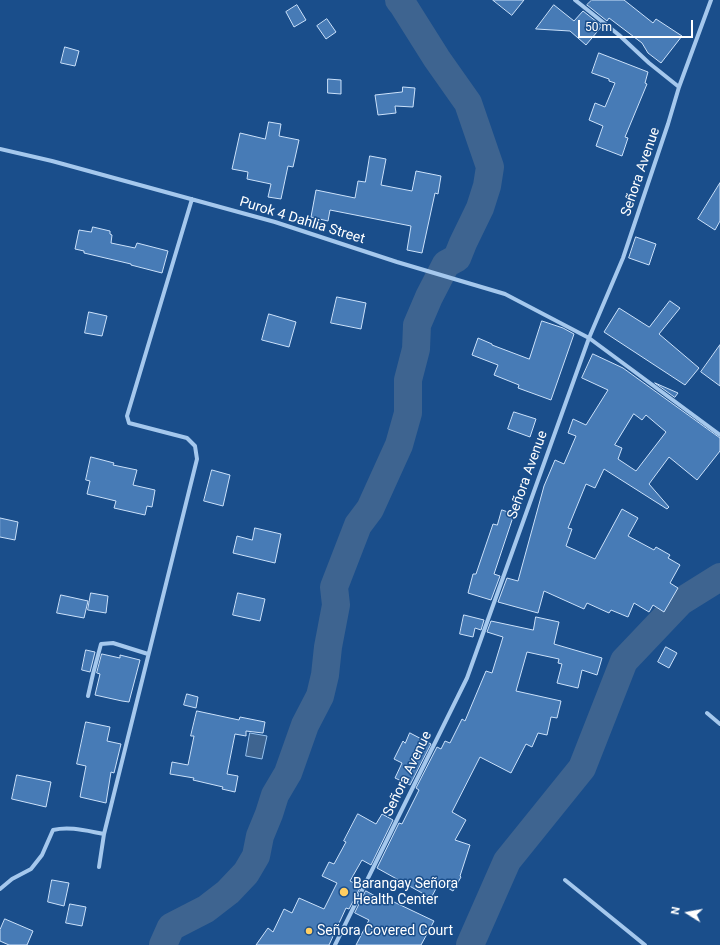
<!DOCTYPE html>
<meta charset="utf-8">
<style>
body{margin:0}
#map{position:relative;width:720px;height:945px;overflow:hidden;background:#1a4e8b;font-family:Roboto,sans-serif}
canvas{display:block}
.north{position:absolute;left:668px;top:893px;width:40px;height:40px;-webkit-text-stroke:3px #1a4e8b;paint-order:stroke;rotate:281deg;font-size:11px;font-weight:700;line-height:16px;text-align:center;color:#fff}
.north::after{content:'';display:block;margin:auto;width:14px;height:18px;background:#fff;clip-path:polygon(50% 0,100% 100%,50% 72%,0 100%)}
.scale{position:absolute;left:578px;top:20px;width:115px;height:18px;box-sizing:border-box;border:2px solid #fff;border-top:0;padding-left:5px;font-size:12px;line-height:14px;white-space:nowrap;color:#fff;-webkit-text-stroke:3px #1a4e8b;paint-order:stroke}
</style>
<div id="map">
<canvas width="720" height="945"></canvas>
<div class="north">N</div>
<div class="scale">50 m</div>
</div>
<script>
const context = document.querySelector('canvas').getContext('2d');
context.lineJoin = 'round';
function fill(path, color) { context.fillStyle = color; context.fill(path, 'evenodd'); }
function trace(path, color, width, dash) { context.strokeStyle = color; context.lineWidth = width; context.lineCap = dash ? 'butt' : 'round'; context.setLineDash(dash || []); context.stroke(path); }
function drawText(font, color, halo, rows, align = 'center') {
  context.font = font + ' Roboto,sans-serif'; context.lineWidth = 3; context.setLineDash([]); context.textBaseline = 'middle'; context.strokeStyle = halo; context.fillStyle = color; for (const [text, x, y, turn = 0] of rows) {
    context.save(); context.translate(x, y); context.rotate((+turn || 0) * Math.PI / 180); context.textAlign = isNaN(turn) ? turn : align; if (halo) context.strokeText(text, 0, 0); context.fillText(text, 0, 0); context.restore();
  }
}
const water = new Path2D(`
 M250,733L267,736L262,759L246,756Z`);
fill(water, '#3e6490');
trace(water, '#98c3ef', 1);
trace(new Path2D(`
 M163,945L171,927L206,909L228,892L246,873L256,856L260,836L269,814L275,795L288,773L305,725L320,696L325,675L328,647L336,605L334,587L358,525L370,509L399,445L408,413V380L416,349L417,325L429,297L446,264L457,258L463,243L480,208L487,186L490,167L468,103L437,59L403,5L399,0
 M470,945L507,861L582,768L624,661L680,602L720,577`), '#3e6490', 28);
const building = new Path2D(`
 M493,0H524L512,15Z
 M592,0H624L653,23L656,19L682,36L661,63L648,53L642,43L609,18L607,21L587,5Z
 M297,5L306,20L294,27L286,12Z
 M554,5L574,21L583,11L602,26L586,45L570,31L536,29Z
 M327,19L336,32L326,39L317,26Z
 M65,47L79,51L75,66L61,63Z
 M599,53L648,72L645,83L647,84L625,137L628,138L622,156L596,146L603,126L589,120L595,103L605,107L615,83L609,81V79L592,73Z
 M328,79L341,80V94L328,93Z
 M403,87L415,88L413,107L395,106L396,113L378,115L375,95L402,92Z
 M269,122L281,124L279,136L299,140L293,167L288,166L281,199L268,197L271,184L247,179L248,172L232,169L240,133L265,139Z
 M370,156L386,159L381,185L412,191L416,171L441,176L438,194L435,193L422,253L407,250L411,226L330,210L328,221L311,217L316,190L355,198L358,181L365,182Z
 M720,183V221L715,230L698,219Z
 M93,227L110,231V234L112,235L111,243L135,248L137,243L168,251L162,273L131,265V264L84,253V251L75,249L79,230L91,232Z
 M636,237L656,244L649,265L629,258Z
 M337,297L366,303L361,329L331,323Z
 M670,301L680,308L659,334L699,368L685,385L604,332L619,308L649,327Z
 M89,312L107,316L102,336L85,333Z
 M269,314L296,322L289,347L262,340Z
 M542,321L563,328L574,334L551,400L518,388L519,385L494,375L498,365L472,355L478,338L492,344V345L529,359Z
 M720,345V386L701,372Z
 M593,354L623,368L720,438V451L697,480L669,457L649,484L669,507L667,509L604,469L595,488L586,484L568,528L572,529L566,546L595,559L622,509L638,518L628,536L654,550L656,547L670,555L668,558L680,565L670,583L678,588L664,612L653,605L649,612L634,603L628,617L611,610L609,613L587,603L584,609L544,591L538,613L498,602L507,578L518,581L544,486L555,460L564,464L576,436L568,433L573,419L586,425L608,390L582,378ZM634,414L642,420L646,415L666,432L636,471L618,459L622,448L615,445Z
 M655,383L678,393L675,397Z
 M514,412L536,419L530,437L508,429Z
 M91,457L114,463L113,465L137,470L133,485L155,490L152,507L147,506L145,515L114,508L116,501L87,494L90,481L86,480Z
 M212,470L230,475L223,506L204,501Z
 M502,510L514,514L494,574L500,576L491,600L468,593L473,574H476L493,524L497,525Z
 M0,518L18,522L15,540L0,537Z
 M255,528L281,534L275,563L233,553L237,536L252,540Z
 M91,593L108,596L106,613L88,610Z
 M238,593L265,599L260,621L233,615Z
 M61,595L88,601L84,618L57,613Z
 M464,615L484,620L481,630L475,628L473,637L460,634Z
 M536,617L559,622L554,644L602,658L597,675L582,670L578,688L557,683L562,664L558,663L559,659L527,652L516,691L561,701L557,718L551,717L547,735L538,733L532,747L526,744L511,773L480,757L452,812L466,820L455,840L470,845L460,876L461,877L453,891L439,883L431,898L377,868L399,823L402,824L419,790L416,788L437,747L441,749L445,741L450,743L462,719L465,721L486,671L492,673L503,637L487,632L491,621L533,630Z
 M666,647L677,653L669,668L658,662Z
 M86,650L95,652L90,672L82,670Z
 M102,654L120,658V655L140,660L129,702L122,701L95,695L100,674L97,673Z
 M187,694L198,697L196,708L184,705Z
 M197,711L239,720L240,717L265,722L263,733L246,731V736L235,734L227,774L238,776L235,792L222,789L223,787L193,780L194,778L170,774L172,762L188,765L194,736H191Z
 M86,722L110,727L107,741L121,744L114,773L111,772L106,803L80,797L86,766L77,764Z
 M410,733L431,744L410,785L395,778L402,763L394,759L403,741L405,743Z
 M17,775L51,782L46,807L12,799Z
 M358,814L376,824L382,814L393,820L371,865L362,860L350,881L358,885V886L360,888L349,909L346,908L329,945H256L268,928L273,932L284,909L292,913L299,898L324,909L337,883L322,876L329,862L334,864L346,842L344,841Z
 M52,880L69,883L64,906L48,902Z
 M366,891L392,905L394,902L434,921L421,945H356L369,920L355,913Z
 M70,904L86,907L82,926L66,923Z
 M5,919L33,931L27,945H9L0,941V930Z`);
fill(building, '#477bb6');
trace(building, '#cbe1fa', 1);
trace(new Path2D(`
 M575,0L619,35L649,63L679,87
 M0,149L52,161L275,222L397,262L505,294L589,338L720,435
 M88,696L93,674L101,644L113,643L148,654
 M707,713L720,724
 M99,867L104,834L197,459L195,446L187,438L129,423L127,416L192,199
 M565,880L645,945
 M0,889L12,879L31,869L42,855L53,830C70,826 87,831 104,834
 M335,945L467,678L589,338L623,258L668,124L679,87L711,0`), '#a5c8ed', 4);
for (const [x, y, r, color] of [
 [344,892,5,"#ffce62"],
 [309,931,4,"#ffce62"]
]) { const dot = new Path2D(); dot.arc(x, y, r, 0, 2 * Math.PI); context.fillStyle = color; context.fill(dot); trace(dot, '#1a4e8b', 1.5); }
drawText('14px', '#fff', '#1a4e8b', [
 ["Señora Avenue",641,172,-71],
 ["Purok 4 Dahlia Street",302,221,17],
 ["Señora Avenue",528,475,-70],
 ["Señora Avenue",408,774,-64]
]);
drawText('14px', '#fff', '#1a4e8b', [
 ["Barangay Señora",353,884],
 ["Health Center",353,900],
 ["Señora Covered Court",317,931]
], 'left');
</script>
